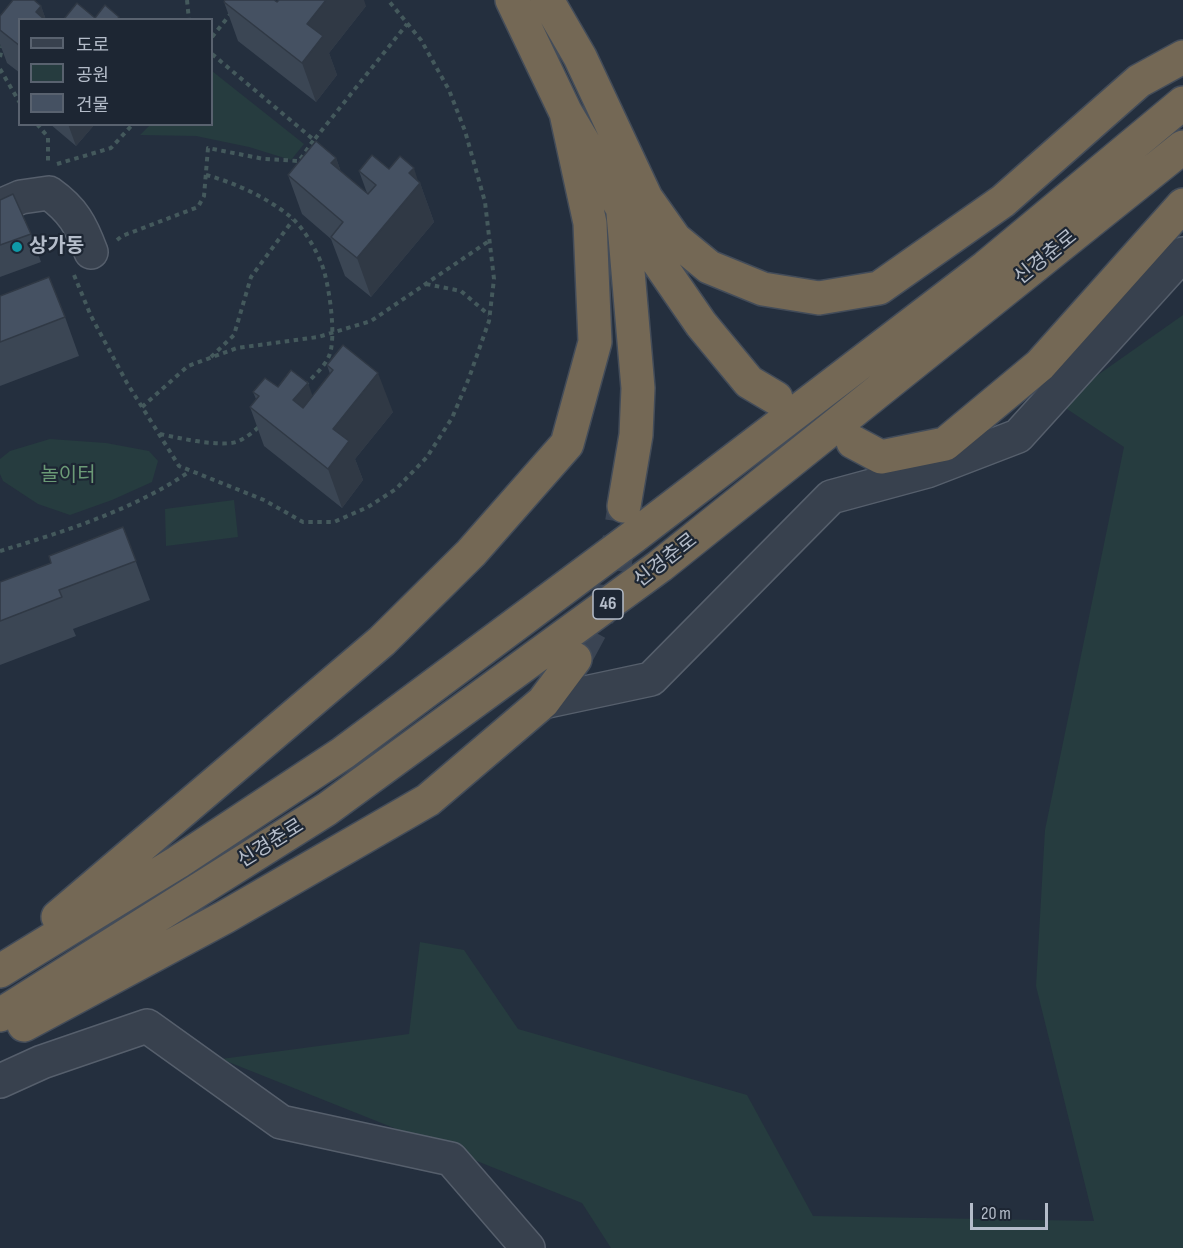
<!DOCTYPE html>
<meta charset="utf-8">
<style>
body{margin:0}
#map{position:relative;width:1183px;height:1248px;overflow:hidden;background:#242f3e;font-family:"Sofia Sans Condensed","Noto Sans KR",sans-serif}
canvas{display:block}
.legend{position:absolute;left:18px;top:18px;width:195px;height:108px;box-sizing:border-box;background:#1d2633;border:2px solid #59626f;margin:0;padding:8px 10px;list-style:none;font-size:18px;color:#b4bcc9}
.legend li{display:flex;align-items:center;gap:12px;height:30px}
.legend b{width:30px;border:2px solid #59626f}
.scale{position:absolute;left:970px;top:1203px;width:78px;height:27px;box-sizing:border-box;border:3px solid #b4bcc9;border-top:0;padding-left:8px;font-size:18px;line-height:21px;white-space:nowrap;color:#b4bcc9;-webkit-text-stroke:4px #1d2633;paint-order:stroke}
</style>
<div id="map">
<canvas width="1183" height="1248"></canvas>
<ul class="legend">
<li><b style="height:8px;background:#38414e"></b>도로</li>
<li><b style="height:16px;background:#263c3f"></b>공원</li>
<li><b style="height:16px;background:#455162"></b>건물</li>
</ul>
<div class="scale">20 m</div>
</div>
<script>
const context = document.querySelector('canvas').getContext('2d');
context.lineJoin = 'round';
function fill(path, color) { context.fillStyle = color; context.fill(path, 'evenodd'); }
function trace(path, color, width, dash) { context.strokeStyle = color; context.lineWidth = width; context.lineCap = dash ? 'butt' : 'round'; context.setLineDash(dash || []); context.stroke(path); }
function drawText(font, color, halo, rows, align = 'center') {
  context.font = font + ' "Sofia Sans Condensed","Noto Sans KR",sans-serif'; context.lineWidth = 4.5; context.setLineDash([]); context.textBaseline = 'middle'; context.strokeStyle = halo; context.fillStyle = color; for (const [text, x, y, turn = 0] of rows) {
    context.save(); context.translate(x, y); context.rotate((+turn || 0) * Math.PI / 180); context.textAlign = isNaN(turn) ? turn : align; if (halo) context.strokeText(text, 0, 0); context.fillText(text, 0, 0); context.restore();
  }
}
fill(new Path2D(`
 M212,71L304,144L291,160L249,147L196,136L140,135L150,125L212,124Z
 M1183,315V1248H611L582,1203L221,1059L409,1034L420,942L464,950L518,1029L747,1095L813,1216L1094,1221L1036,986L1045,830L1124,447L1058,403Z
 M50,439L106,443L149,451L158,461L152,482L112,500L70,515L38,504L3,481L0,474V459L10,451Z
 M234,500L238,537L166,546L165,509Z`), '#263c3f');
trace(new Path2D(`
 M575,659L611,592L624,506`), '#3a4453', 33, [33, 16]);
const minor = new Path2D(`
 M0,206L21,197L49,193C73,210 81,225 91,252
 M543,702L651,679L831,497L927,471L1018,436L1183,254
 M0,1081L42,1062L147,1026L281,1122L451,1159L528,1248`);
const highway = new Path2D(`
 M512,0L566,113L630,221L701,324L749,382L776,398
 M547,0L580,57L646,198L675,239L709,267L763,289L819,298L879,288L1003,201L1139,81L1183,57
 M623,213L638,388L636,435L624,506
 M853,442L881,457L945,444L1040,365L1183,205
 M58,917L382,641L471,553L567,444L595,342L590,223L566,113
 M0,971L178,862L343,753L633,537L986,267L1183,103
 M0,1015L327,809L660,566L1183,147
 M24,1025L225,917L428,800L543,702L575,659`);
trace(minor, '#565f6c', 36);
trace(highway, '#434c59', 36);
trace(new Path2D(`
 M187,0L189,20
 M212,37L232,12
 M212,54L314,140L407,24
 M0,57L3,44
 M0,69L20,103
 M37,124L48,137V163
 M57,164L111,148L133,124
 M206,175C236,183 268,198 292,218C304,229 316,249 322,265C329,283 337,338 329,356C325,366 313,377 306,384
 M117,240L122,236L198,207L204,196L208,148L264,159L299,161L315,138
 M74,275L91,316L127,383L179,466L264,500L303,522H334L368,507L396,489L427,457L452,418L469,378L489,321L494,279L485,202L465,131L449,90L421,40L388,0
 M426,284L461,291L489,315
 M211,357L234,335L251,277L293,220
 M142,407L188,366L237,348L318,337L371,321L489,241
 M160,434C178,438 219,447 236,442C245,439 253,432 260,426
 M0,551C63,532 136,509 190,471`), '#44595c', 4, [4.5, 4.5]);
trace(minor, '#38414e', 33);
trace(highway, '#746855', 33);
fill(new Path2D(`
 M224,2L366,6L329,53L337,75L316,102L238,41Z
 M41,6L46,20H20V73L7,63L0,44V16Z
 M50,124H95L76,146Z
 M336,158L341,172L367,193L359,171L389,169L419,181L420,183L434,222L371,297L345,276L331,239L302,214L288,175Z
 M0,200L31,234L41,262L0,277Z
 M0,296L65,317L79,356L0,386Z
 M327,365L393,412L355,459L363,480L342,508L264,446L250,407L256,399L253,392L278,387L312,396L330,374Z
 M123,527L150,600L73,629L76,636L0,665V582L51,563Z`), '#3b4654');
fill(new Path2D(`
 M326,0H364L366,6L329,53L337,75L316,102L302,63L307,24Z
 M41,6L46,20H39L36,12Z
 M68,124H95L76,146Z
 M336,158L350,197L331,163Z
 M414,168L419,184L420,183L434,222L371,297L357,258L409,173Z
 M378,373L393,412L355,459L363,480L342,508L328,469L333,429Z
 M308,383L322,422L293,400Z`), '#303945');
const building = new Path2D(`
 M13,0H34L41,6L36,12L45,20H20V46L0,30V16Z
 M225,0H274L277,2L279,0H326L307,24L323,36L302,63L224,2Z
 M77,3L95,18L105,5L119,17L117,20L64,19Z
 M316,141L336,158L331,163L368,194L376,185L359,171L372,155L389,169L400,156L414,168L409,173L420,183L357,258L331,237L343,222L288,175Z
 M13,194L31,234L0,245V200Z
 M49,277L65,317L0,342V296Z
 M343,345L378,373L333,429L349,441L328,469L250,407L259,396L253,392L265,378L278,387L291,370L308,383L293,400L303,408L333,370L327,365Z
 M123,527L136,561L59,590L62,597L0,621V582L51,563L49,556Z`);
fill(building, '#455162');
trace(building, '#303945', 1.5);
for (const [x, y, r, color] of [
 [17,247,6,"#0f9aa8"]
]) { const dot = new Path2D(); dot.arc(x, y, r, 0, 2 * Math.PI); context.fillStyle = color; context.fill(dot); trace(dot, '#1d2633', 2); }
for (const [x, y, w] of [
 [608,604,30]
]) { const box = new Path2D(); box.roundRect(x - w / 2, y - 15, w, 30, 4.5); context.fillStyle = '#1d2633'; context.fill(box); trace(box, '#b4bcc9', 1.5); }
drawText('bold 18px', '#b4bcc9', null, [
 ["46",608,604]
]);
drawText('bold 20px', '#b4bcc9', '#1d2633', [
 ["상가동",29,247]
], 'left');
drawText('20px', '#b4bcc9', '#1d2633', [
 ["신경춘로",1046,258,-39],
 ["신경춘로",666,561,-38],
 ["신경춘로",271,844,-32]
]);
drawText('20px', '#6b9a76', '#1d2633', [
 ["놀이터",68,476]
]);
</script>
